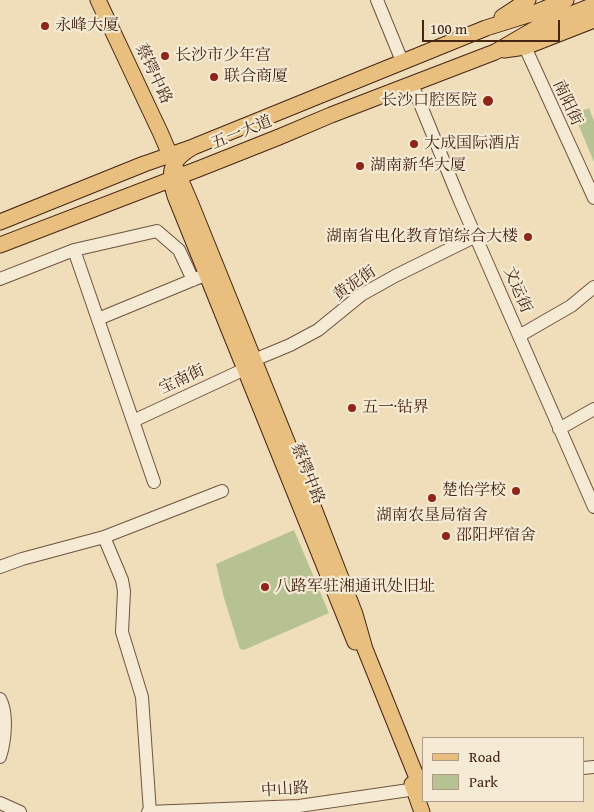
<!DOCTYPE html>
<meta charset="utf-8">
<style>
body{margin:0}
#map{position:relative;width:594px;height:812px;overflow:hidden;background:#f0debb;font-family:"Gentium Book Plus",serif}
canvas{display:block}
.legend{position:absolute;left:422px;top:737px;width:162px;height:65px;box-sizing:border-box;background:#f5ead3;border:1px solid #af9b87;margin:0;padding:6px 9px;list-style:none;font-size:15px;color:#462515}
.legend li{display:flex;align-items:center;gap:10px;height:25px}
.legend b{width:25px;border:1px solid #af9b87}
.scale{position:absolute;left:422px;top:20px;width:138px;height:22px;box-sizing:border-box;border:2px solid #462515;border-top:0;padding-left:6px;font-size:15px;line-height:18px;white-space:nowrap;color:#462515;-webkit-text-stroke:4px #f5ead3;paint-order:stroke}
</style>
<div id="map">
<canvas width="594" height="812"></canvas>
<ul class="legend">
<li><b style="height:6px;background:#e8bf7e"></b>Road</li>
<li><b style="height:14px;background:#b7c292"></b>Park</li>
</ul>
<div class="scale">100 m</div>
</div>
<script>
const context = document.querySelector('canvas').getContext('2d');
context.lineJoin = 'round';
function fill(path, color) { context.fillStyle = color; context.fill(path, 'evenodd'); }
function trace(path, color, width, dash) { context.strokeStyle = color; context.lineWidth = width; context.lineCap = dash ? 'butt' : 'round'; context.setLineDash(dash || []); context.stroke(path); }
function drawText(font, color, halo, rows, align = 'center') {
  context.font = font + ' "Gentium Book Plus","Noto Serif SC",serif'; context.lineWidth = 4.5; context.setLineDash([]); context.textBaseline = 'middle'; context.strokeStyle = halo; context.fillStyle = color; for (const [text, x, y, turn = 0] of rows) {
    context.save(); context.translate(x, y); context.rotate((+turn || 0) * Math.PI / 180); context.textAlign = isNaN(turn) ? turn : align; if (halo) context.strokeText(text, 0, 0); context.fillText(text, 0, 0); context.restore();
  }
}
fill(new Path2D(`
 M589,108L594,121V162L574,114Z
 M294,530L329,613L244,650L240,649L224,598L216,564Z`), '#b7c292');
const minor = new Path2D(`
 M377,0L402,61
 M525,47L594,198
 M412,84L460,201L594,507
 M74,250L154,482
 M0,279L74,250L157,231L179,250L193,280
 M98,319L200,277
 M519,336L571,306L594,287
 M254,360L290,345L318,330L361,295L395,276L476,236
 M133,421L245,369
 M559,429L594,409
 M104,537L122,580L124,591L122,632L142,697L150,812
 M0,567L22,559L104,537L222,491
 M0,699C8,713 5,741 0,757
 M583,768L594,767
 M0,803L20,812
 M148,812L299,806L423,788`);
const major = new Path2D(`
 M98,0L161,134L191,204L313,506L355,614L365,649L423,793
 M502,17L528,0
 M504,50L525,47L594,20
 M193,147C171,160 167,171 175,196L355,642
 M0,222L144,164L193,147L486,28L534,13L566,0
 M0,245L201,168L279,137L331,115L495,52L538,27L594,5
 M412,784L422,812`);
trace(minor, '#70533e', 14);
trace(major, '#462515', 17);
trace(minor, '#f5ead3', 12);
trace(major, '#e8bf7e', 15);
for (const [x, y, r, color] of [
 [45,26,5,"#8f2418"],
 [165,56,5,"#8f2418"],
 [214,77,5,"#8f2418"],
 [488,101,6,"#8f2418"],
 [414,144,5,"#8f2418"],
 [360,166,5,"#8f2418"],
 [528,237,5,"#8f2418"],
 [352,408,5,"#8f2418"],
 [516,491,5,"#8f2418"],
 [432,498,5,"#8f2418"],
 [446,536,5,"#8f2418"],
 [265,587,5,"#8f2418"]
]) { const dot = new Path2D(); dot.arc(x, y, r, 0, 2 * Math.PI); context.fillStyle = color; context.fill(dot); trace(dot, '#f5ead3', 2); }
drawText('16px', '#462515', '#f5ead3', [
 ["永峰大厦",55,26],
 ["长沙市少年宫",175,56],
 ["联合商厦",224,77],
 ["长沙口腔医院",477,101,"right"],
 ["大成国际酒店",424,144],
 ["湖南新华大厦",370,166],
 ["湖南省电化教育馆综合大楼",518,237,"right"],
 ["五一·钻界",362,408],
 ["楚怡学校",506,491,"right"],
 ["湖南农垦局宿舍",432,516,"center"],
 ["邵阳坪宿舍",456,536],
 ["八路军驻湘通讯处旧址",275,587]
], 'left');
drawText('16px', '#462515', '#f5ead3', [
 ["蔡锷中路",153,74,65],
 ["南阳街",567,103,65],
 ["五一大道",242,133,-22],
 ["黄泥街",355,284,-35],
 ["文运街",517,290,67],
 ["宝南街",182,380,-25],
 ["蔡锷中路",307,474,68],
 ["中山路",285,790,-4]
]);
</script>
